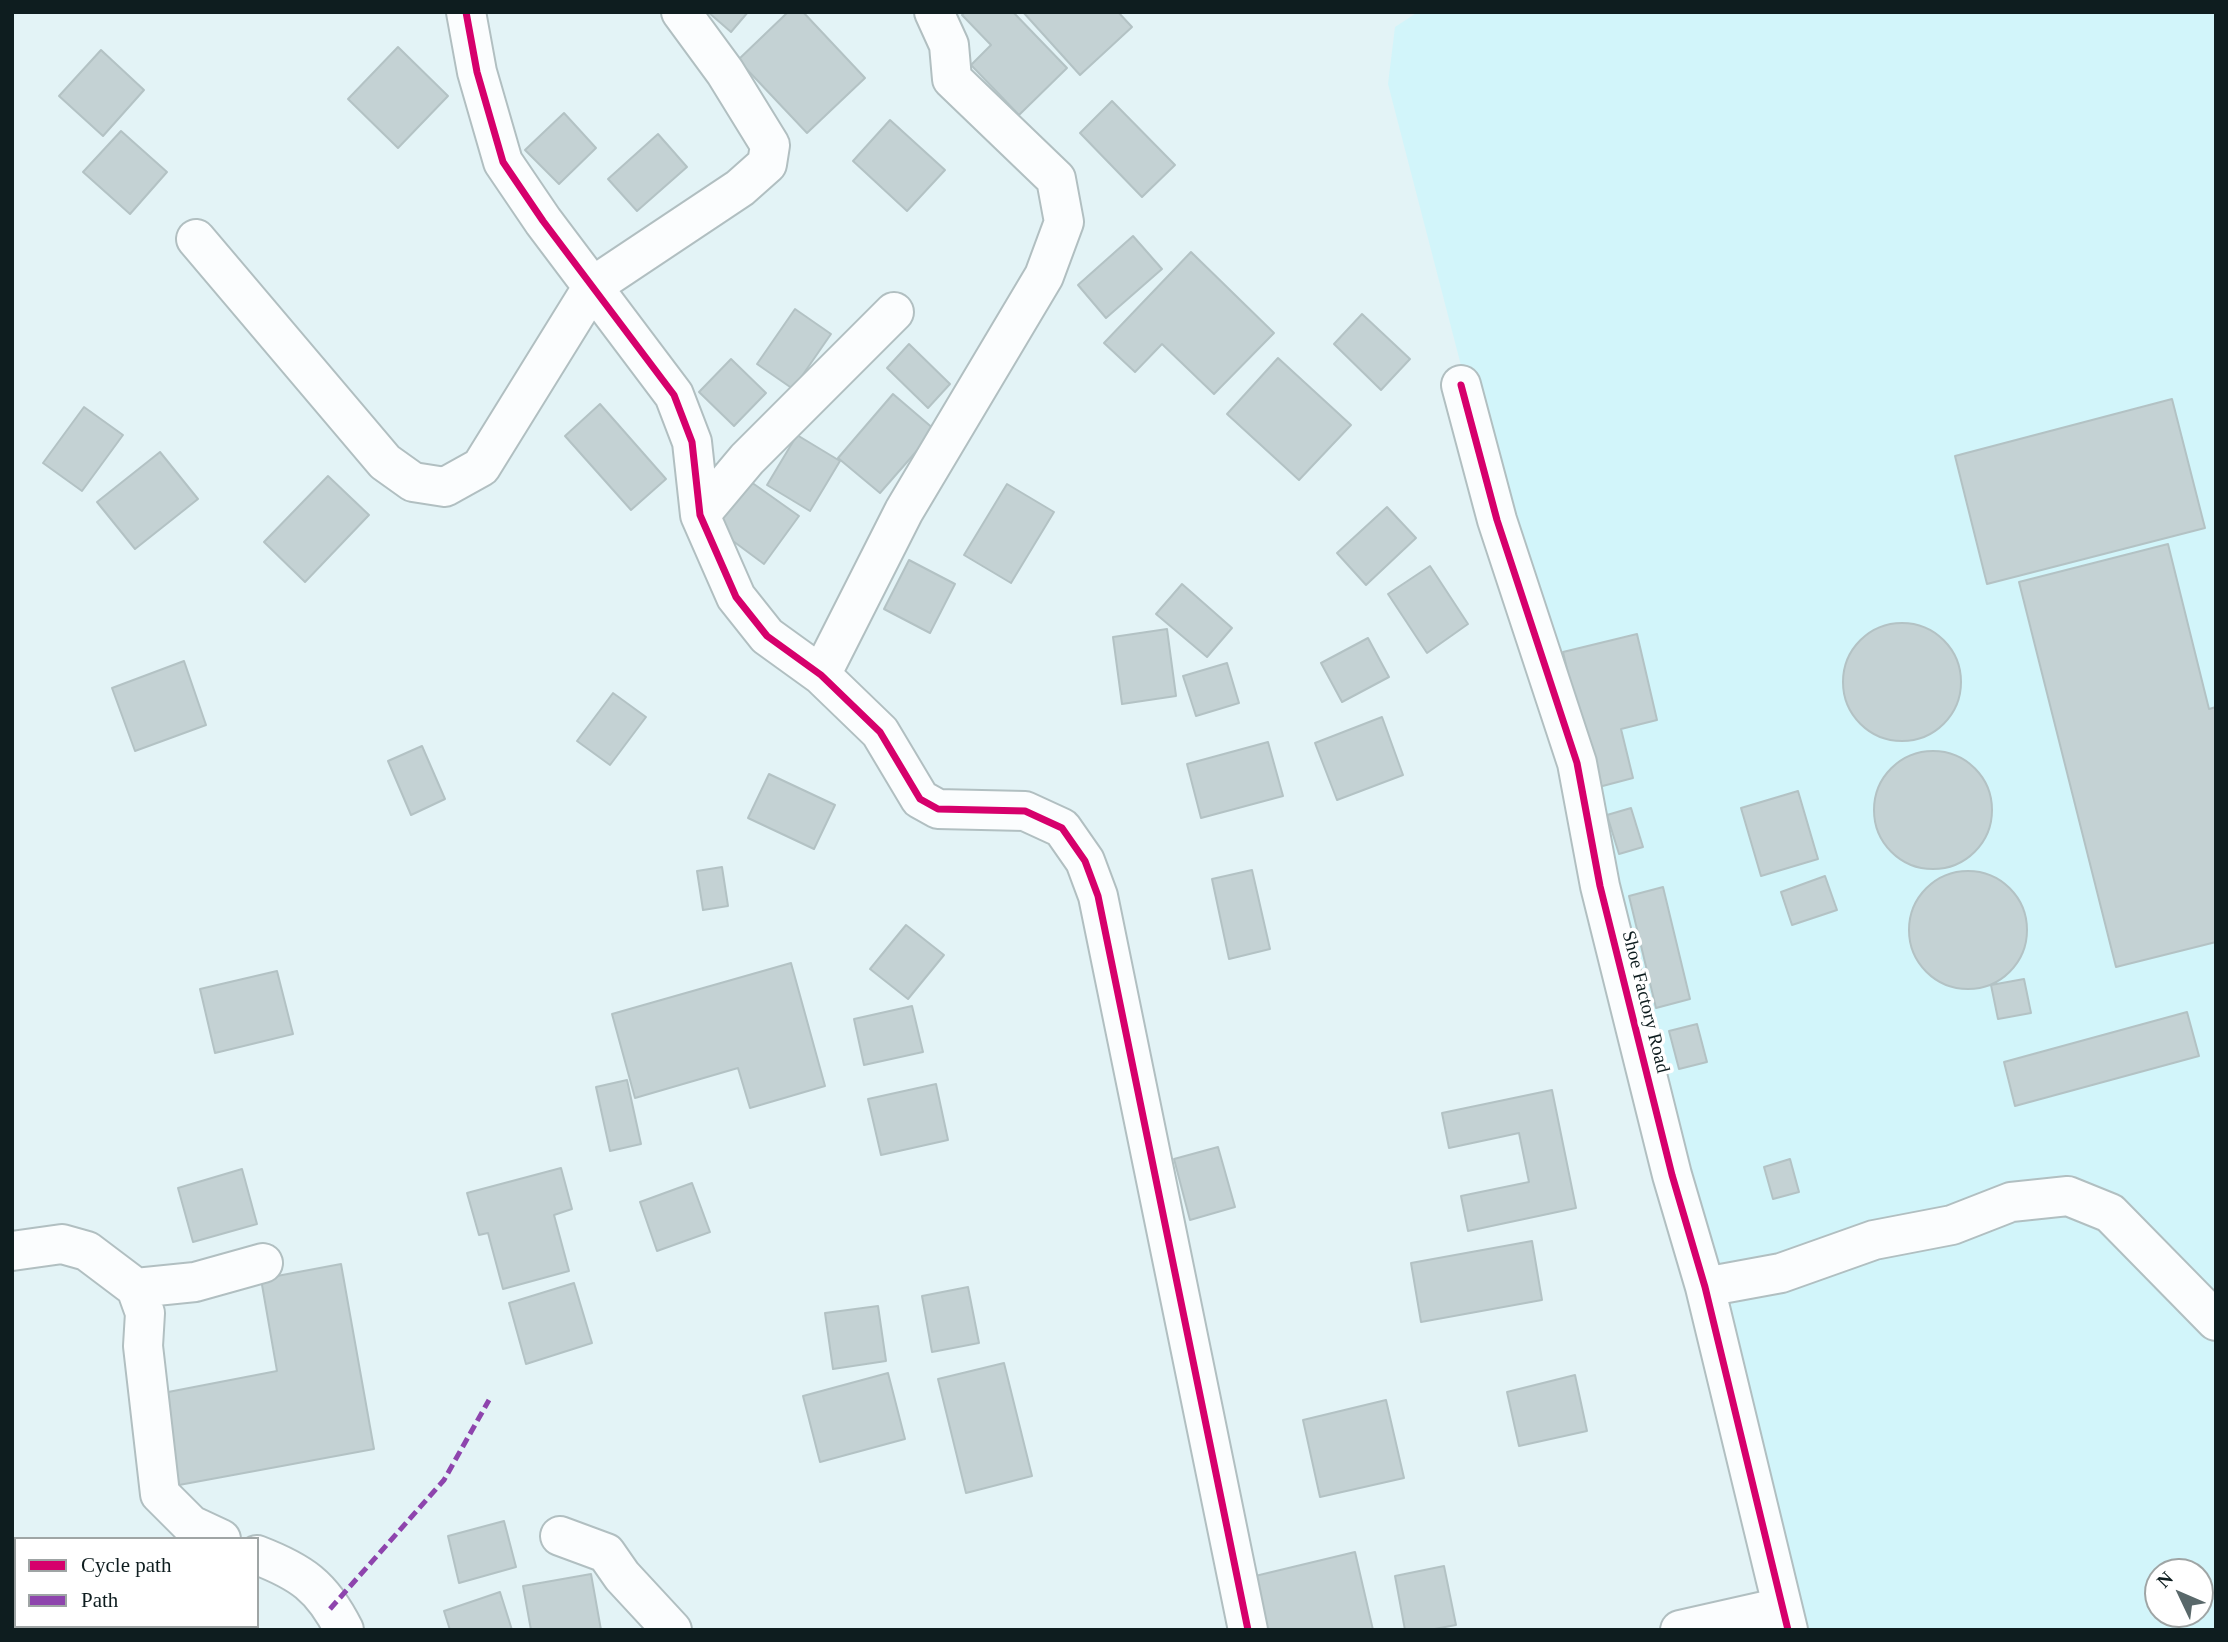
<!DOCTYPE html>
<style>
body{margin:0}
#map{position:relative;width:2228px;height:1642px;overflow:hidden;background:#e3f3f6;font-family:"Times New Roman",serif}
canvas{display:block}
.frame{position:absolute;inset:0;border:14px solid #0e1d1f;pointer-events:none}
.legend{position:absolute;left:14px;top:1537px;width:245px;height:91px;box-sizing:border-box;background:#fff;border:2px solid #9fa5a5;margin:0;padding:9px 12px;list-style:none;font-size:21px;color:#0e1d1f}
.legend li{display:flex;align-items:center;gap:14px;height:35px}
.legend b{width:35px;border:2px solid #9fa5a5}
.north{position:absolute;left:2144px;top:1558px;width:70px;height:70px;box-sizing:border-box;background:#fff;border:2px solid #9fa5a5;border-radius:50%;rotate:314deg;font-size:19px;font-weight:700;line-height:28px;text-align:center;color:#0e1d1f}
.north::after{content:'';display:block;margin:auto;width:24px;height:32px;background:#59686a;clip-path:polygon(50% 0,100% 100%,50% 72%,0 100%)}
</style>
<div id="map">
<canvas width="2228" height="1642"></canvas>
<div class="frame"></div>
<ul class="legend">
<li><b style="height:9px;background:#d6006c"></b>Cycle path</li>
<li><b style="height:9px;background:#8e44ad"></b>Path</li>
</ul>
<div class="north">N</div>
</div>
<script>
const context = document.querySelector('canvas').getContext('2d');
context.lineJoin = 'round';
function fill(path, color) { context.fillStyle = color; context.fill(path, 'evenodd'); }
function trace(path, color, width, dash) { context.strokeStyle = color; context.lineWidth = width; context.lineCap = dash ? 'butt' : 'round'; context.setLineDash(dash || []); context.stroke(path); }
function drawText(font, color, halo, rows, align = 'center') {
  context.font = font + ' "Times New Roman",serif'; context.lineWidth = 7; context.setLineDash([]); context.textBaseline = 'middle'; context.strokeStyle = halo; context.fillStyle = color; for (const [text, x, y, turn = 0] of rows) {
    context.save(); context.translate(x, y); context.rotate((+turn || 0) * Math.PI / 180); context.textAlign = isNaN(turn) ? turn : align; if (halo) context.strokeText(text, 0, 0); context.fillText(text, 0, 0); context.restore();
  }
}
fill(new Path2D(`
 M1418,12H2216V1630H1789L1388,84L1395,27ZM2158,1572H2200V1614H2158Z`), '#d2f5fa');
const building = new Path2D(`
 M708,12H748L731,32Z
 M788,12H803L865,78L807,133L738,60Z
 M965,12H1013L1067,68L1019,115L971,65L991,45L962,15Z
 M1023,12H1118L1132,27L1080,75Z
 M398,47L448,96L398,148L348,99Z
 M101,50L144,90L103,136L59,96Z
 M1112,101L1175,165L1142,197L1080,133Z
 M564,113L596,148L559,184L525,150Z
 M890,120L945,170L907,211L853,161Z
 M121,131L167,172L130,214L83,172Z
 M658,134L687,167L637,211L608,179Z
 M1133,236L1162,269L1106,318L1078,285Z
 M1191,252L1274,333L1214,394L1162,344L1135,372L1104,343Z
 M795,309L831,334L793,389L757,364Z
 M1362,314L1410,359L1381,390L1334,344Z
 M909,344L950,384L928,408L887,368Z
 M1278,358L1351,425L1299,480L1227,414Z
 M731,359L766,393L734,426L699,392Z
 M893,394L935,430L880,493L838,458Z
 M2172,399L2205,528L1987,584L1955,456Z
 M600,404L666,479L631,510L565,436Z
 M84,407L123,435L82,491L43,463Z
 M797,435L840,461L810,511L767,485Z
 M160,452L198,499L135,549L97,502Z
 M328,476L369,515L305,582L264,542Z
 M744,477L799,516L764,564L710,524Z
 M1007,484L1054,512L1011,583L964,555Z
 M1387,507L1416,538L1366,585L1337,553Z
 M2168,544L2209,709L2216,707V942L2116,967L2019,582Z
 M909,560L955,584L930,633L884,609Z
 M1430,566L1468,624L1427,653L1388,594Z
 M1182,584L1232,628L1207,657L1156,614Z
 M1843 682a59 59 0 1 1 118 0a59 59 0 1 1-118 0Z
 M1167,629L1176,696L1122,704L1113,637Z
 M1637,634L1657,720L1621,729L1633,778L1595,788L1563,652Z
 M1368,638L1389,677L1342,702L1321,663Z
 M184,661L206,725L135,751L112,688Z
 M1227,663L1239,703L1196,716L1183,676Z
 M613,693L646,717L610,765L577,741Z
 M1382,717L1403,775L1337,800L1315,743Z
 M1268,742L1283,796L1201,818L1187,764Z
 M422,746L445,799L411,815L388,761Z
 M1874 810a59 59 0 1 1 118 0a59 59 0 1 1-118 0Z
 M769,774L835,805L814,849L748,818Z
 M1798,791L1818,859L1761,876L1741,808Z
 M1631,808L1643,847L1619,854L1607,815Z
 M722,867L728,906L703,910L697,871Z
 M1252,870L1270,949L1229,959L1212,879Z
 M1909 930a59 59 0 1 1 118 0a59 59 0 1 1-118 0Z
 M1825,876L1837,910L1792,925L1781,892Z
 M1663,887L1690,999L1656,1008L1629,896Z
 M906,925L944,955L908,999L870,969Z
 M791,963L825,1086L750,1108L738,1068L635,1098L612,1014Z
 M277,971L293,1034L215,1053L200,989Z
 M2024,979L2031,1013L1998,1019L1991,985Z
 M912,1006L923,1052L864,1065L854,1019Z
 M2187,1012L2199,1056L2015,1106L2004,1062Z
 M1697,1024L1707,1062L1679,1069L1669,1031Z
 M627,1080L641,1144L610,1151L596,1087Z
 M936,1084L948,1140L881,1155L868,1099Z
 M1552,1090L1576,1208L1468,1231L1461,1196L1529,1182L1519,1133L1449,1148L1442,1113Z
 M1218,1147L1235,1207L1190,1220L1174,1159Z
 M1790,1159L1799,1192L1773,1199L1764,1167Z
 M561,1168L572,1209L554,1215L569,1271L503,1289L488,1233L479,1235L467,1193Z
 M242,1169L257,1224L193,1242L178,1188Z
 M692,1183L710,1232L657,1251L640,1202Z
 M1532,1241L1542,1300L1421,1322L1411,1263Z
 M341,1264L374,1449L179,1485L163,1393L277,1371L261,1279Z
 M574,1283L592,1343L526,1364L509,1303Z
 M968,1287L979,1343L932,1352L922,1296Z
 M878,1306L886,1361L833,1369L825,1313Z
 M1004,1363L1032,1476L966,1493L938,1379Z
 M888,1373L905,1439L820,1462L803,1396Z
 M1575,1375L1587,1431L1519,1446L1507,1392Z
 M1386,1400L1404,1478L1320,1497L1303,1420Z
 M504,1521L516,1567L459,1583L448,1536Z
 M1355,1552L1373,1630H1264L1251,1577Z
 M1444,1566L1456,1625L1429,1630H1405L1395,1576Z
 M591,1574L601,1630H531L523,1586Z
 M500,1592L512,1630H450L444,1611Z
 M79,1626H135L136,1630H79Z`);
fill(building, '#c4d2d4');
trace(building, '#b3c2c4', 2);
const minor = new Path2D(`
 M466,12L477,72L503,162L543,221L674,395L692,442L700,515L736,597L767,636L821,675L880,732L920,799L938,809L1025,811L1062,828L1085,861L1098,896L1248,1630
 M196,239L385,462L413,482L445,487L481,467L593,286L740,188L767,164L770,145L725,72L681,12
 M1461,385L1497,520L1577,763L1600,886L1672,1175L1705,1287L1788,1630
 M700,515L747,459L894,312
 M821,675L904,511L1044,276L1064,222L1056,179L952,79L949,45L934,12
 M12,1251L62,1244L87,1251L136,1288L145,1313L143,1346L160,1494L191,1525L221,1539
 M1705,1287L1781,1273L1874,1240L1952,1225L2011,1202L2068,1196L2110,1213L2216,1321
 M136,1288L195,1282L263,1263
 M560,1536L606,1553L622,1576L672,1630
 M257,1555C301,1572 322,1586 344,1630
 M1680,1630L1782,1607`);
trace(minor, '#b1bfc1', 42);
trace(minor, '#fbfdfe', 38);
trace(new Path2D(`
 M330,1609L444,1480L489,1400`), '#8e44ad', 5, [10, 5]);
trace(new Path2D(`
 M466,12L477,72L503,162L543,221L674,395L692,442L700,515L736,597L767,636L821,675L880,732L920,799L938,809L1025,811L1062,828L1085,861L1098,896L1248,1630
 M1461,385L1497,520L1577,763L1600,886L1672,1175L1705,1287L1788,1630`), '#d6006c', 7);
drawText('19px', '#0e1d1f', '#fff', [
 ["Shoe Factory Road",1645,1002,76]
]);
</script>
